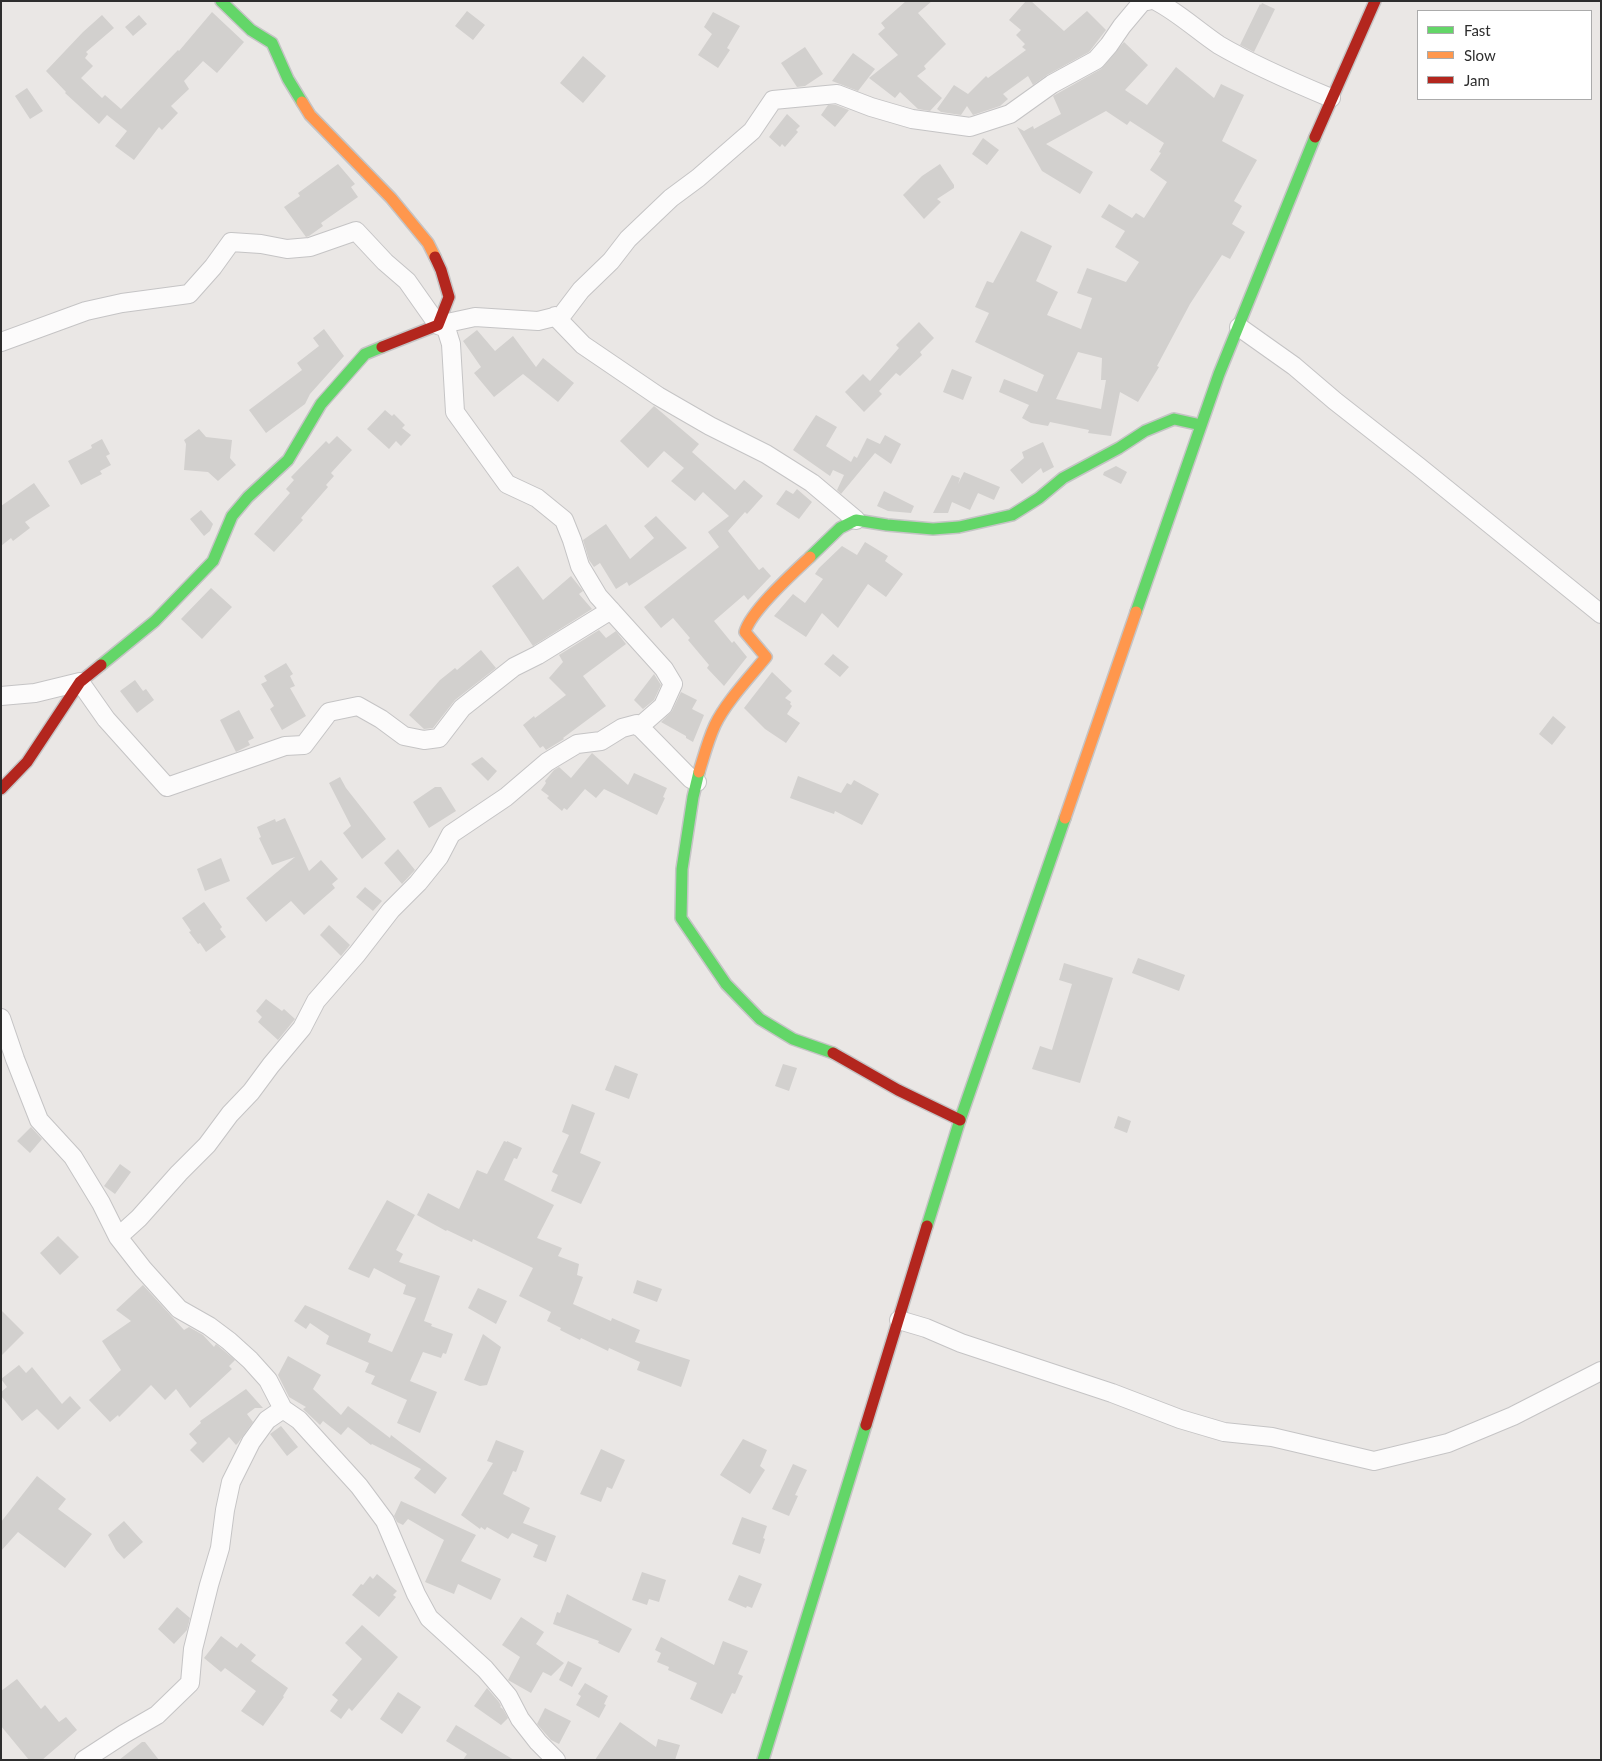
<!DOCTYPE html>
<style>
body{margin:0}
#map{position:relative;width:1602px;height:1761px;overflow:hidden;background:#eae7e5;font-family:Lato,sans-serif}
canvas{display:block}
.frame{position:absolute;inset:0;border:2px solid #2d2d2d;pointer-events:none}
.legend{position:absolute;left:1417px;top:10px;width:175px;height:90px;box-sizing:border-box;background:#fff;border:1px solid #ababab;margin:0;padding:6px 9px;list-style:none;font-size:15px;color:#2d2d2d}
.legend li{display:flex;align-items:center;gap:10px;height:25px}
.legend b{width:25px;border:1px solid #ababab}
</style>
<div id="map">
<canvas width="1602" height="1761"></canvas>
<div class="frame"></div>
<ul class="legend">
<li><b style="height:6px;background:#63d668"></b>Fast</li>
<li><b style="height:6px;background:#ff974d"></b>Slow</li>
<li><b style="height:6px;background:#b3261e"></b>Jam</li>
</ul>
</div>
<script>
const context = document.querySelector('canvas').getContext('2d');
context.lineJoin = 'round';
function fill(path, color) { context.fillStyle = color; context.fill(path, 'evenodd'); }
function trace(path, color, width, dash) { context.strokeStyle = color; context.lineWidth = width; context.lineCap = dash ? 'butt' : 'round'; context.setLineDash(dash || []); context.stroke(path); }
fill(new Path2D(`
 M906,1H932L918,13L946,44L924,66L926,69L917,76L942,98L930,111L918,109L900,92L895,98L869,78L898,55L878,34L885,28L881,23Z
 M1026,1H1031L1064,31L1087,11L1106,30L1089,52L1047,75L1033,85L1028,76L1003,94L1008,99L1000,106L973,115L967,106L961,115L941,112L937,109L954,85L968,94L986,76L988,78L1026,50L1022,47L1025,44L1016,35L1021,30L1009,20Z
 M1262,3L1275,9L1254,52L1240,45L1260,4L1261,5Z
 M467,11L485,25L473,40L455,26Z
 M212,12L244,42L217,73L203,61L184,81L189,89L171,106L178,113L162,130L159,127L134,160L115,146L127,131L107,115L99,124L65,93L66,92L46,71L83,32L102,15L114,28L86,52L88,54L85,58L93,66L81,78L102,98L105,95L121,109L178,50L179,51Z
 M713,12L740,26L727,48L730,50L718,68L698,55L712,34L704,27Z
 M139,15L147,24L133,36L125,27Z
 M1124,42L1148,65L1125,90L1147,105L1176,67L1214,98L1221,84L1244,95L1222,141L1257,160L1234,201L1242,206L1232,224L1245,232L1230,259L1222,255L1190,304L1157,366L1159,367L1138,402L1120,392L1111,436L1088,433L1089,430L1050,422L1048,426L1031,423L1022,418L1029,405L999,392L1004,379L1037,392L1044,375L975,342L989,313L975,307L987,281L993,283L1021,231L1052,246L1036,281L1058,292L1047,315L1081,329L1092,298L1077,293L1087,268L1126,282L1139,262L1115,247L1125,231L1101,217L1109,204L1132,218L1136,213L1144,218L1167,182L1150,170L1161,153L1159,152L1164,143L1130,121L1127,125L1106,111L1046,144L1093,172L1080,194L1042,171L1017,127L1024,131L1033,126L1034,129L1061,114L1053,96L1101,69ZM1078,352L1102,358L1101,380H1106L1101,409L1056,399Z
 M805,47L823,74L805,86L797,87L781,63Z
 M853,53L875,69L858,91L832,81Z
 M583,56L606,76L583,103L560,83Z
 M27,88L43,111L30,119L15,96Z
 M828,105H836L849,110L835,127L821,115Z
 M787,114L800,126L796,130L798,132L785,147L782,144L780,147L769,137Z
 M983,138L999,150L987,165L972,154Z
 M338,164L355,184L351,187L358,197L321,223L323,226L309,236L306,237L284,207L300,196L298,193Z
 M940,164L954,185V188L937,199L941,202L924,219L903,195L922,176Z
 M919,322L934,338L920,352L922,355L900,376L896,373L879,391L882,394L864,412L845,392L863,374L870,381L899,348L896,345Z
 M324,329L344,356L310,394L305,404L266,433L249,410L302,370L297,363L319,346L313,338Z
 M477,330L495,351L513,336L536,367L543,358L574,383L558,402L523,374L494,397L474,373L481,367L463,341Z
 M952,369L972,377L963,400L943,392Z
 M654,406L699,444L692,452L735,490L744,480L763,496L747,514L745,512L728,531L759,570L763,567L771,576L748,600L744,595L714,621L732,643L734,641L747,657L724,686L707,668L709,665L688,640L690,638L673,618L661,628L644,607L719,547L708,532L729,516L703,492L695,501L671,481L684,468L664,451L648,468L620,441Z
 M385,410L392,416L394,414L405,425L402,428L411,435L401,446L396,441L389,449L367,429Z
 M816,415L837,427L826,446L851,462L854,456L857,458L867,438L880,444L885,435L901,444L891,464L875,453L841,494L837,490L844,475L833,470L830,476L793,450Z
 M199,429L206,437L232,440L230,458L236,465L218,481L208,472L184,470L186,444L184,440Z
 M337,436L352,450L331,473L334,476L326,485L328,487L301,518L303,520L274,552L254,534L290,493L286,489L294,480L291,477L326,441L329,444Z
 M102,439L110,454L106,456L111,465L100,471L102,474L81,485L68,461L92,448L91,445Z
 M1043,442L1054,467L1043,473L1041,468L1022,484L1010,470L1024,458L1022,452Z
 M1116,466L1127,472L1121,484L1103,475L1104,472Z
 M964,472L1000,487L994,500L978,493L970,510L952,502L948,513H933L952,475L960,478L958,484Z
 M34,483L50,506L25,522L30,528L13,541L11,538L1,546V506Z
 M797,489L812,502L799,519L776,504L786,490L793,494Z
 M884,491L914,506L911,513L888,511L877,506Z
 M201,510L213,524L210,531L204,536L190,519Z
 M656,516L687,548L629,586L627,582L616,589L600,563L594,567L589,560L583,540L606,524L630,559L654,538L644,526Z
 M865,542L888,556L885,561L903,574L886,597L868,584L838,628L822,613L806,637L774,616L793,594L805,603L823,579L815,574L819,568L842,546L857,555Z
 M518,566L543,600L571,576L583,591L579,594L592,609L533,646L492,586Z
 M211,588L232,607L202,639L181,619Z
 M599,630L606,638L616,631L626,644L583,676L606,706L563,738L564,739L546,750L543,746L540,748L523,725L534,716L535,718L566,695L549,678L563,662L559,655Z
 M481,650L496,668L455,700L433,728L424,729L409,715L440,680L455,668L457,670Z
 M833,654L849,667L840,677L824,664Z
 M286,663L293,674L290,676L295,686L290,688L306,716L282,730L270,709L274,706L261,684L267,681L264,676Z
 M772,672L792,691L785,698L791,702L790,704L792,706L787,714L800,723L786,743L765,729L744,708Z
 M654,674L661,685L654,700L643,709L634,700Z
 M135,680L143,691L146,689L154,700L137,713L120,691Z
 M681,692L697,700L692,709L704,715L693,742L686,738V736L661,722L672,711Z
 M239,710L254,738L248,741L250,745L236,752L220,720Z
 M1553,716L1566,727L1552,745L1539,734Z
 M592,753L628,785L634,773L667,788L663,797L665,798L657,815L604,789L596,798L585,789L567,810L564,808L562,811L547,798L549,796L541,790L546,783L545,781L554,770L559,767L571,778Z
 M482,757L497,771L488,781L471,764Z
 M798,776L841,793L847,783L851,785L854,780L879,794L862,825L835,811L834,814L790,798Z
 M340,777L346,788L386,839L362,859L343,833L351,826L329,783Z
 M435,787H441L456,811L429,828L413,802Z
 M285,818L309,871L321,860L338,879L332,884L335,888L304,915L291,901L266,922L246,898L295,857L272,865L259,838L261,837L257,827L275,819L276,822Z
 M398,849L415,870L402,884L384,863Z
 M221,858L230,881L205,891L197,869Z
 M365,887L382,901L373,911L356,897Z
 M204,902L222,927L220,929L226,937L206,952L200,943L198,944L189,932L191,931L182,918Z
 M329,925L350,945L341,956L320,935Z
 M1138,958L1185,975L1179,991L1132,973Z
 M1064,963L1113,978L1080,1083L1032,1069L1040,1046L1052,1050L1072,984L1059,980Z
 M266,999L282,1011L284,1009L295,1019L278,1040L258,1022L262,1017L256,1011Z
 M783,1064L797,1068L789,1091L775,1086Z
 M615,1065L638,1074L629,1099L605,1090Z
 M572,1104L595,1113L580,1153L601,1162L581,1204L551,1191L558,1175L552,1172L569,1135L562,1132Z
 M1118,1116L1131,1121L1127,1133L1114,1128Z
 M31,1127L42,1139L30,1153L17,1141Z
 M504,1141L507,1142V1141L522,1148L517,1159L514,1158L504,1180L554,1205L537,1238L562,1248L558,1256L579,1264L577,1275L583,1277L573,1304L611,1321L612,1318L640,1330L635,1342L690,1360L681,1387L637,1370L640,1362L609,1348L608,1351L581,1338L580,1340L560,1330L561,1328L547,1321L551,1312L519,1296L533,1268L473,1239L472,1242L447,1230L446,1231L417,1215L428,1193L459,1209L477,1170L487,1174Z
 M120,1164L131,1172L115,1194L104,1186Z
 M387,1200L415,1215L396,1250L403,1254L399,1262L440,1276L424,1321L432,1324L431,1326L453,1334L446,1354L443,1353L441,1358L423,1352L410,1381L437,1392L420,1433L397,1423L407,1400L371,1384L375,1376L365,1372L369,1363L326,1344L329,1336L310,1323L306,1329L294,1321L305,1305L371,1334L368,1342L392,1352L416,1298L403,1294L406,1285L374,1268L369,1278L348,1269Z
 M58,1236L79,1257L60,1275L40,1253Z
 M637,1280L662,1289L657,1302L633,1293Z
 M143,1285L184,1330L189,1327L203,1335L214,1347L216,1344L235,1360L229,1366L232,1369L190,1408L176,1389L165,1400L151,1385L119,1417L118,1415L110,1422L89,1400L121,1370L102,1341L131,1321L116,1310Z
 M478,1288L507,1301L496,1324L468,1308Z
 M1,1310L24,1333L1,1356Z
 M483,1334L501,1347L487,1385L480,1386L464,1380Z
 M288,1356L321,1375L313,1389L341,1415L348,1406L390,1438L391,1435L447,1478L435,1494L414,1478L421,1469L372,1444L371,1445L348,1427L341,1435L323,1421L320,1425L303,1409L306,1407L289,1397L278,1375Z
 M19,1365L26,1373L32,1367L62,1404L70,1396L81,1408L58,1430L37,1409L22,1421L1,1396V1392L7,1387L1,1379Z
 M246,1389L263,1408H255L247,1414L253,1422L238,1443L236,1445L229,1437L203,1463L190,1450L197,1443L189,1434L201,1423L200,1421Z
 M281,1426L298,1447L287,1456L270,1434Z
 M743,1439L767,1450L760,1466L765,1470L750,1494L720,1475Z
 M496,1440L524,1451L516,1472L513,1471L503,1494L530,1508L523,1523L556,1536L546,1562L533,1557L538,1545L512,1533L508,1539L487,1527L485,1530L481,1527L480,1529L461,1515L493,1463L487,1461Z
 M601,1449L625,1460L612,1489L607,1487L601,1502L580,1494Z
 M793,1464L807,1470L795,1495L798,1496L789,1516L772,1509Z
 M37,1476L66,1499L58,1509L92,1534L65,1568L18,1532L1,1551V1522Z
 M401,1501L476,1535L461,1561L501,1579L491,1600L458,1584L454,1594L425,1582L444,1540L408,1519L403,1525L397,1522L394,1516Z
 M742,1517L767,1526L763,1538L765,1539L760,1554L732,1544Z
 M124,1521L143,1542L124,1559L116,1550L108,1535Z
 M642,1572L666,1580L659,1602L649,1599L647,1605L632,1600Z
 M377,1574L397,1591L393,1595L396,1597L379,1617L352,1595L361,1584L363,1585L370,1576L373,1579Z
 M739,1575L762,1584L752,1608L747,1606L746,1608L728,1600Z
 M567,1594L632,1629L619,1653L598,1643L599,1641L553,1624L557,1612L560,1613Z
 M177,1607L190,1618L187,1630L174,1644L158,1629Z
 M521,1617L544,1632L536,1644L564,1663L551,1676L543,1672L531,1693L508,1680L520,1657L502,1645Z
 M362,1625L398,1657L352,1711L349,1708L341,1719L330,1711L338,1700L332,1695L362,1659L345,1643Z
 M221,1636L237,1648L241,1643L256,1655L251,1661L288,1688L283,1696L284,1697L263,1726L241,1711L256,1691L225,1668L221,1672L204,1658Z
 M661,1637L714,1665L723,1641L748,1651L738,1674L743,1676L735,1694L732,1693L722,1714L690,1699L697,1683L668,1670L669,1667L657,1662L661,1653L655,1650Z
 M568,1661L582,1668L572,1687L559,1680Z
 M17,1679L41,1709L45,1705L59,1722L66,1717L77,1730L42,1760H29L1,1726V1691Z
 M585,1683L608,1696L604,1704L606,1705L599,1718L576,1705L581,1696L578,1694Z
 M487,1688L499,1702L501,1706L500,1707L503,1709L508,1718L501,1725L474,1706Z
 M398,1692L421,1707L402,1734L380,1719Z
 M545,1708L571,1721L559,1744L551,1740L537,1724Z
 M620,1722L656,1747L658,1739L680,1745L675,1760H595Z
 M456,1725L514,1760H463L467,1754L446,1741Z
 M142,1742H145L159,1760H119Z`), '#d2d0ce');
const street = new Path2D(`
 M1156,1C1179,13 1198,31 1219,45C1253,65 1295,83 1331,98
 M555,316L583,345L658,396L710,426L766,454L812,483L856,520
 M438,325L475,317L538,321L562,315L581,290L611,261L628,239L671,198L698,178L752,131L773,100L837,94L871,107L912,119L970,127L1010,114L1052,84L1096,60L1109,45L1122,26L1143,1H1148
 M1239,327L1294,366L1335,401L1418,466L1601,614
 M1,342L86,311L122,303L189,294L213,267L231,242L261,244L287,249L310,247L356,231L385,262L407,281L438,325L446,328L451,344L455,412L507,484L537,498L564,520L572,540L580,566L598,596L664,669L673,684L663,706L639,727
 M1,696L35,693L80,682L106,719L167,787L285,746L304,745L329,712L358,706L381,719L404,736L424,740L439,738L462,708L514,667L538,655L611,610
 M1,1018L15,1059L39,1120L73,1157L101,1203L118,1237L143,1269L179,1309L209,1326L229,1341L250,1360L268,1380L283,1409L299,1420L359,1486L385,1521L416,1594L429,1618L485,1669L508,1696L520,1719L538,1742L556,1760
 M118,1237L139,1218L179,1173L207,1145L230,1114L251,1092L271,1065L302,1028L316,1001L357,954L391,910L418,883L439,857L451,834L506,797L547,762L577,744L601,741L622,728L637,724L691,779L697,782
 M899,1320L926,1328L961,1343L1112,1393L1180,1419L1224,1432L1272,1437L1374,1461L1448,1443L1513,1416L1601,1371
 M84,1760L124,1734L157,1715L190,1683L193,1649L209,1585L220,1548L225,1510L231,1482L251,1442L267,1420L283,1409`);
const fast = new Path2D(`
 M221,1L251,30L272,43L288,79L302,102
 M810,557L840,528L856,520L887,525L933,529L959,527L1012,515L1039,498L1063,478L1119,448L1145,431L1174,419L1201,425
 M1136,612L1219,374L1315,137
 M101,665L155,621L213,561L232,516L248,497L288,460L321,404L365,354L382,347
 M699,772L693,797L682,869L681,918L726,984L760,1019L793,1039L833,1053
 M927,1226L960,1120L1065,818
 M763,1760L866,1425`);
const slow = new Path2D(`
 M302,102L310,115L391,198L428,243L435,257
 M699,772C704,756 708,740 715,725C726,702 750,677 766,657L745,632C751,611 792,574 810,557
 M1065,818L1136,612`);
const jam = new Path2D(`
 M1315,137L1375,1
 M382,347L438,325L449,297L441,270L435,257
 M1,789L27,762L80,682L101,665
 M833,1053L898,1090L960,1120
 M866,1425L927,1226`);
trace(street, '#c5c4c5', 20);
trace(fast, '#c5c4c5', 14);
trace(slow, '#c5c4c5', 14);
trace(jam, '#c5c4c5', 14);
trace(street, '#fcfbfb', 18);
trace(fast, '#63d668', 11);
trace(slow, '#ff974d', 11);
trace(jam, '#b3261e', 11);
</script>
